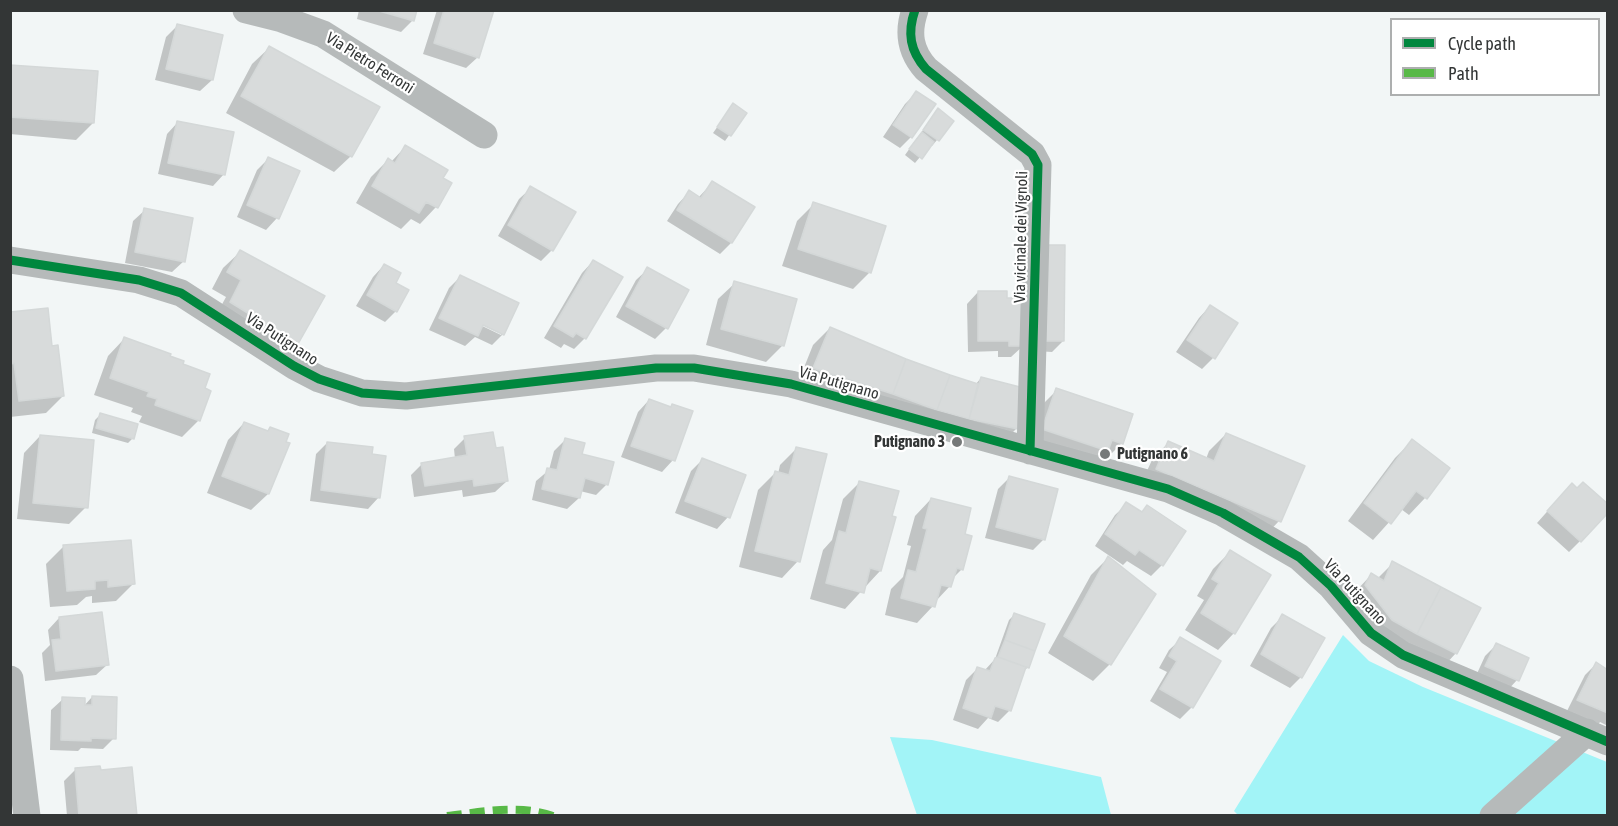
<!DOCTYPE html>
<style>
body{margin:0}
#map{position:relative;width:1618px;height:826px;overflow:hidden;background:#f2f6f6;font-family:"Asap Condensed",sans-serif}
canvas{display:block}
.frame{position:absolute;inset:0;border:12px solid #333636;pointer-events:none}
.legend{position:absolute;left:1390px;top:18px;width:210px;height:78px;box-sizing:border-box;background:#fff;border:2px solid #adafaf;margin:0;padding:8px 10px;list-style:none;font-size:18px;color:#333636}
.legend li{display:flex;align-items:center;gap:12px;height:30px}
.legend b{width:30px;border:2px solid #adafaf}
</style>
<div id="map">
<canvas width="1618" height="826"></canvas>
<div class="frame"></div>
<ul class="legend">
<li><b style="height:8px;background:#00873e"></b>Cycle path</li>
<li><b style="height:8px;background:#58b947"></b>Path</li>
</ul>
</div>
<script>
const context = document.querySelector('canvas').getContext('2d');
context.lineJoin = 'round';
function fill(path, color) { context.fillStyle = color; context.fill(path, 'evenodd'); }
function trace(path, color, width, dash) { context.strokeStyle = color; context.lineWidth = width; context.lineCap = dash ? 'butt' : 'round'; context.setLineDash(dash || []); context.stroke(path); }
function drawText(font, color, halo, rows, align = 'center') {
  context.font = font + ' "Asap Condensed",sans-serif'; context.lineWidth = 4.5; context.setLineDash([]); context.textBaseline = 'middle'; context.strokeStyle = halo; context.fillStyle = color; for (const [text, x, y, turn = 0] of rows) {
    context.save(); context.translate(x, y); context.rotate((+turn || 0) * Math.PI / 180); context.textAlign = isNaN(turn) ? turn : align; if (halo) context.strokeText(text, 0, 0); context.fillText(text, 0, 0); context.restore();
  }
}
fill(new Path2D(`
 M1343,635L1369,661L1423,687L1607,762V815L1239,816L1234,811Z
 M890,737L932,740L1101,777L1111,815H917Z`), '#a2f4f7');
fill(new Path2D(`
 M359,10H415L413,20L401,32L357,19Z
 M437,10H492L478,57L466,68L423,54Z
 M177,26L212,80L200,91L155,80L166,37Z
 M269,48L351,156L334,172L226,113L252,64Z
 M10,66L93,123L76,140L10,134Z
 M916,93L911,137L900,148L883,137L905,104Z
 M733,105L745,113L725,141L713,133Z
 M933,116L952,121L937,140L932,146L931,144L915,163L905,155Z
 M178,122L224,174L213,186L158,174L167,134Z
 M405,147L441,179L450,184L436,207L420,224L411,219L401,229L356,203L371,177L388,160L391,162Z
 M268,159L277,218L266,230L237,217L257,170Z
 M712,183L753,208L731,243L720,254L667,221L678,204L689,192L698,198Z
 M531,188L552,250L541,261L498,236L519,199Z
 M814,204L870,272L853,289L782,266L797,221Z
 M145,210L184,261L172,272L125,263L133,221Z
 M240,252L296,343L280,359L214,319L226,297L212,289L223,268Z
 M1036,257L1063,341L1052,352L1035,351Z
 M593,261L585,338L574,349L564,344L561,348L544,338L582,273Z
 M384,265L394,283L396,311L385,322L356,306L373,277Z
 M648,269L666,328L655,339L616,317L636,280Z
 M460,277L503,334L492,345L475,337L465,346L429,330L449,288ZM477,320L501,331V335L476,323Z
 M735,283L783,345L766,362L706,345L718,299Z
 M978,292L1006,299L1023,346L1011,357H998V351L968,352L967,304Z
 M1210,306L1213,358L1202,369L1176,352L1199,318Z
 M10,314L51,348L63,396L46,413L10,417Z
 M830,328L906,361L975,385L981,378L1017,428L1005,440L797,385L813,345Z
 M124,339L168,357L181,365L203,389L199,420L182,437L139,422L142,416L131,412L133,408L94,395L108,356Z
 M1057,390L1122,443L1105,460L1027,446L1040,407Z
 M649,400L670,408L691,412L673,460L662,472L621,457L638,412Z
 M100,415L133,438L128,443L92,433L95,420Z
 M244,423L266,432L270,428L284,442L268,494L251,510L207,493L228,440Z
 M1226,434L1279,521L1263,538L1140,486L1152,460L1168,443L1206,459L1209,451Z
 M40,436L86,507L69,524L17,519L24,453Z
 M465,438L494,450L507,481L495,492L463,497L462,490L414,497L411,475L422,464L455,459L454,449Z
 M565,440L607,484L596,495L580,491L579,498L567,509L532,500L536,481L549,470L554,451Z
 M1412,441L1448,468L1425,498L1409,515L1401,509L1373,540L1348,521L1395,458Z
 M327,443L370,455L379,497L368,509L310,501L316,454Z
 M797,448L798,561L782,578L739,567L758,490L775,473L778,474L780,465Z
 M702,460L728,517L717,529L675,513L691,471Z
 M1009,478L1044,539L1033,550L985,538L998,489Z
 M860,482L880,571L845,609L810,599L823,550L832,540L843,499Z
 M1561,496L1580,541L1569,552L1537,523Z
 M931,499L963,535L962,569L952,579L950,586L935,602L933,606L917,623L885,615L891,589L903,577L911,546L907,545L915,516Z
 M1127,504L1141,513L1147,507L1162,565L1151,576L1127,561L1123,565L1095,546L1115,515Z
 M63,547L133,584L116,601L92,603V596L86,597L77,605L50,607L46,564Z
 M1230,552L1234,633L1218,650L1185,630L1204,600L1197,596L1213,569Z
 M1108,558L1154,595L1110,664L1093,681L1048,653L1091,575Z
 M1393,563L1456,653L1445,665L1405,644L1349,603L1355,592L1371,575L1377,579Z
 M1014,615L1028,667L1022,673L1010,710L998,722L988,718L978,729L953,720L966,680L977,669L984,671L995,659L1009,620Z
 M1283,616L1301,677L1290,688L1250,666L1271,628Z
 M59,618L108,664L96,675L45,681L42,653L50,645L48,630Z
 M1181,639L1219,662L1192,707L1180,719L1150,701L1167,672L1159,668L1169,650Z
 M1496,645L1527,659L1517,680L1506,692L1475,678L1485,656Z
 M1596,664L1608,671V726L1600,722L1598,725L1567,711L1585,675Z
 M92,697L114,738L103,749L81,748L78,751L50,750L51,710L63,699L83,707Z
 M75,770L135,816H67L64,781Z`), '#0003');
const building = new Path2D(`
 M376,10H417L414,21Z
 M444,10H494L479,58L434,43Z
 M177,24L223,35L213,80L166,69Z
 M269,46L380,107L352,157L241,96Z
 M10,65L98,71L94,123L10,117Z
 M916,91L936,104L912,138L893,125Z
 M733,103L747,113L731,136L717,127Z
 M938,108L954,121L939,141L923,130Z
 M177,121L234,132L225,175L168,163Z
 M922,132L934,142L922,159L909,149Z
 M405,145L448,170L443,178L452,183L438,208L426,202L419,213L372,186L388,158L395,163Z
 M268,157L300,171L279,219L247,205Z
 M712,181L755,207L732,243L677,210L689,190L701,198Z
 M530,186L576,212L553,251L508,225Z
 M813,202L886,226L871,273L798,249Z
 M144,208L193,218L185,262L135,252Z
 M1047,245H1065L1064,341H1046Z
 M240,250L325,296L298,344L230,302L241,280L227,272Z
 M593,260L623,277L586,339L576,333L573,337L554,326Z
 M384,264L401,273L396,283L409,290L397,312L367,295Z
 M647,267L689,290L668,329L626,306Z
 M460,275L519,303L504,335L483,325L478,336L439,318Z
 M734,281L797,299L784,346L721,329Z
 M978,291H1007V298H1024V346H1009V341H978Z
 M1210,305L1238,323L1215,359L1187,340Z
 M48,308L52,346L58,345L64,396L19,401L14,363L11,364L10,357V312Z
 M830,327L906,359L893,394L813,368Z
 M124,337L171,354L170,356L184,361L183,364L210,374L205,388L211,391L200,421L155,405L157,399L147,396L149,392L110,378Z
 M906,359L950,375L937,410L893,394Z
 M950,375L978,384L969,419L937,410Z
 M981,377L1020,387L1018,429L969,419Z
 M1056,388L1133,414L1123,444L1112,440L1108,451L1042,429Z
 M649,399L671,407L672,404L693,411L675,461L631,446Z
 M100,413L138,424L134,439L96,428Z
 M244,422L268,431L270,427L289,434L286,442L290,443L269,494L222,476Z
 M493,432L496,448L503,447L508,481L474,486L473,479L425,486L421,463L467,455L464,436Z
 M1226,433L1305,466L1281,522L1156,469L1168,441L1214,461Z
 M40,435L94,440L88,508L33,503Z
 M565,438L585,443L582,454L614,462L608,485L585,478L580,498L542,489L547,468L557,470Z
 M1412,439L1450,468L1427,499L1416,491L1391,524L1364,503Z
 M327,442L373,447L372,454L386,456L380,498L321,490Z
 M796,447L827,454L800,562L755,551L775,471L789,475Z
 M702,458L746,475L730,518L685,501Z
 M1009,476L1058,489L1045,540L996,527Z
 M859,481L899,491L892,516L896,517L881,571L870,568L864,593L826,583L839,531L846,533Z
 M1583,482L1608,504V513L1581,542L1547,511L1572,483L1577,488Z
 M931,498L971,508L965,534L972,536L963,570L957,568L951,587L941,585L935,607L901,598L908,570L916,572L927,529L923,528Z
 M1126,502L1142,512L1147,505L1186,531L1163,566L1139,550L1135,555L1105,534Z
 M131,540L135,584L108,587V580L95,581V589L67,591L63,545Z
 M1230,550L1271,575L1235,634L1201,613L1219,583L1212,579Z
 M1108,556L1156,594L1111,665L1064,636Z
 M1392,561L1441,587L1417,634L1392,620L1365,585L1371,573L1384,581Z
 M1441,587L1481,608L1457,654L1417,634Z
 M102,612L109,665L56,671L52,640L61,639L59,617Z
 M1014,613L1045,624L1035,651L1005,640Z
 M1282,614L1325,638L1302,678L1261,654Z
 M1180,637L1221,661L1193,708L1160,689L1177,661L1169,656Z
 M1005,640L1035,651L1029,668L998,657Z
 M1496,643L1529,658L1519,681L1485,666Z
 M998,657L1026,667L1011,711L995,706L991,718L963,708L977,667L990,671L995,658Z
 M1596,662L1608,670V713L1577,700Z
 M92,696L117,697L116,739L91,738V741L61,740L62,697L85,698V705H92Z
 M100,766L101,770L132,767L137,816H79L75,768Z`);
fill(building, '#d8dbdb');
trace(building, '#d4d8d8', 1.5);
trace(new Path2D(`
 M246,10L282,19L323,34L484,135
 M915,10C907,33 910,51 926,69L1032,154L1038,165L1030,451
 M10,260L139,280L181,293L294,366L319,379L362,393L406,396L656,368H694L791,384L1168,489L1223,513L1299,557L1331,586L1371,633L1403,655L1608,742
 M10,679L27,816
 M1493,816L1587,732`), '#b6baba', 27);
trace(new Path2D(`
 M447,816C482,812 519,804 553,816`), '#58b947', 8, [15, 8]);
trace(new Path2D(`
 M915,10C907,33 910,51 926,69L1032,154L1038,165L1030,451
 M10,260L139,280L181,293L294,366L319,379L362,393L406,396L656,368H694L791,384L1168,489L1223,513L1299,557L1331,586L1371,633L1403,655L1608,742`), '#00873e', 9);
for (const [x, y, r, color] of [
 [957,442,6,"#767979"],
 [1105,454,6,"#767979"]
]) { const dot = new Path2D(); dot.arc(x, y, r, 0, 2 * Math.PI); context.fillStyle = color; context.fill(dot); trace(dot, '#fff', 2); }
drawText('16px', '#333636', '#fff', [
 ["Via Pietro Ferroni",370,63,32],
 ["Via vicinale dei Vignoli",1021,237,-89],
 ["Via Putignano",282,339,33],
 ["Via Putignano",839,383,16],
 ["Via Putignano",1355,592,47]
]);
drawText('bold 16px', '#333636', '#fff', [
 ["Putignano 3",945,442],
 ["Putignano 6",1117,454,"left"]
], 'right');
</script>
